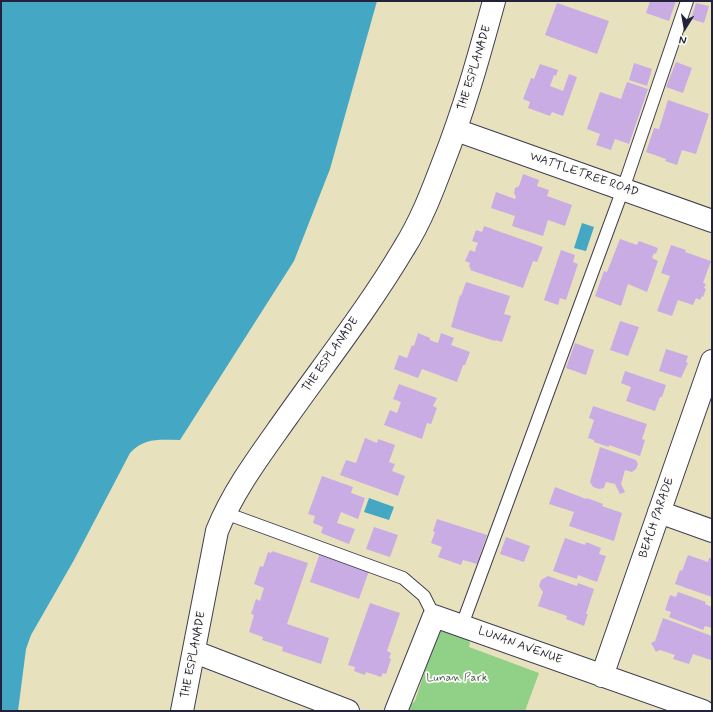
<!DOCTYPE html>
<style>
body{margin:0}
#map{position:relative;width:713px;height:712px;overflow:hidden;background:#e7e1be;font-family:Mynerve,sans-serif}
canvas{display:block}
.frame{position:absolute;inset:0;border:2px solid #22223b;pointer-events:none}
.north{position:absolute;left:665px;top:8px;width:40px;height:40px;-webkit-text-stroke:3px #fdfcf7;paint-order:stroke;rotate:191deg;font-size:11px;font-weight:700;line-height:16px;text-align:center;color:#22223b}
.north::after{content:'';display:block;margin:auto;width:14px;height:18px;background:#22223b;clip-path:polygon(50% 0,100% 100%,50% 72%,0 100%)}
</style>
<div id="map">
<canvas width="713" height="712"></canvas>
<div class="frame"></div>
<div class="north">N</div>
</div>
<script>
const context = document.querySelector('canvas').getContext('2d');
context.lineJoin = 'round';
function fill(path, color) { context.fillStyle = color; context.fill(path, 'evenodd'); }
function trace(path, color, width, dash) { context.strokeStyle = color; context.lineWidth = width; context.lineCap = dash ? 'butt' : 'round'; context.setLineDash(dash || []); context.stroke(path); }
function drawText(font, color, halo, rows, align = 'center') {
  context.font = font + ' Mynerve,sans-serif'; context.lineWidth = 3.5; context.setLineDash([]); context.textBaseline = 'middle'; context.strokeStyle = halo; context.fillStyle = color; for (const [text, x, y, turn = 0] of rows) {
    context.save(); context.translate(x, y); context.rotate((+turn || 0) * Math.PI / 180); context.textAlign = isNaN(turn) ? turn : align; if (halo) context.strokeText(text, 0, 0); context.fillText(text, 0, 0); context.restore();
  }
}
fill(new Path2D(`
 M446,630L466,637L470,643L469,647L539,673L525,711H403L415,701L432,649L438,632Z`), '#90d087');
fill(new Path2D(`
 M1,1H377L330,169L294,261L180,440C160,440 145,437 130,453L74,560L31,635L26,649L18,711H1Z
 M582,223L594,227L586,251L574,248Z
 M369,498L394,507L389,520L364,512Z`), '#44a7c4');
fill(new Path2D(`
 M650,1H676L669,21L646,13Z
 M557,3L609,21L597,54L545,35Z
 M696,3L709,6L704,23L691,19Z
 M676,62L692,68L683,93L666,87Z
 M634,63L652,69L647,86L629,80Z
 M540,64L558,70L556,76L554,75L550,86L563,91L569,74L577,77L563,116L552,112L550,116L528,108L530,102L523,99L531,78L534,79Z
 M627,82L648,89L629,144L615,139L611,150L596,145L600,134L587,129L600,92L621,99Z
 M668,100L709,114L696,154L682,150L677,165L665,161L666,159L646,152L654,128L659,129Z
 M523,174L539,180L537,186L549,190L547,196L572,205L565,226L548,220L543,236L512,226L515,216L491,208L496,192L515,199L516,197L514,193L515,188L519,186Z
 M484,226L543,247L537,262L533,261L523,288L470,270L471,268L469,267L470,263L465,261L470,250L475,252L476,247L478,243L472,241L476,230L482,232Z
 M620,239L637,245L639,241L658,248L656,254L654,253L652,258L658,261L647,292L628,284L621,306L595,296L604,271L607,272Z
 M671,245L686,250L685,252L711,261L703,283L706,284L704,288L706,289L703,297L702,296L700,300L696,298L693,305L678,300L672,316L657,311L670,276L661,273Z
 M561,250L575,255L573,262L578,264L566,300L560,298L558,305L544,300Z
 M466,282L510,296L504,314L511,316L502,342L495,340V341L451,327L460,295L461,296Z
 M620,321L639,327L628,356L610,350Z
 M418,333L430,338V340L438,343L441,333L454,338L451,345L470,352L465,365H463L457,382L422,369L418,378L394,369L399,355L407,358L412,345L414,346Z
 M575,343L594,350L586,375L566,368Z
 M666,349L688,356L686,362L688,363L681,378L659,371Z
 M625,371L666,385L662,397H660L655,411L626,401L631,387L621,383Z
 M399,384L437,398L433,406L437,408L431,424L427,423L422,439L384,425L390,410L397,413L401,402L393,399Z
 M593,406L647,424L642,439L645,440L640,456L609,445V447L594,442V440L588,438L594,420L589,418Z
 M365,438L377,443L378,439L395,445L389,462L395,464L392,471L405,476L398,496L340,475L346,460L356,463Z
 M600,447L636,460L638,464L636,469L632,472L625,470L621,484L625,492L620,494L615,484L606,482L604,488L599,489L593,487L590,482Z
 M322,476L353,487L351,493L365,498L358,519L341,512L337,523L355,529L349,544L321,533L323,527L313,523L315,516L308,514Z
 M555,487L586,499L587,498L603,504L602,506L622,513L614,541L569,526L574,512L549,504Z
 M437,519L487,535L477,564L463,560L461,565L438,557L442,547L431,543L435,532L433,531Z
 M374,527L398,535L390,557L366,549Z
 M506,537L530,546L524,562L500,554Z
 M565,538L585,545L586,542L601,548L599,554L606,556L597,582L578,575L577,579L553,571Z
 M272,551L308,563L287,624L329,638L321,664L282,651L283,647L262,640L263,637L249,632L254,615L251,614L256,599L260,601L264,588L254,584L260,566L263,567L268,552L271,553Z
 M320,553L369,571L359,599L310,582Z
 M688,555L708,562L709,558H712V597L675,584L680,570L682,571Z
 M548,576L577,586L578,583L594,589L586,614H588L584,626L566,619L567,616L538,606L543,592L539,586L541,580Z
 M678,592L706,602L705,604L712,607V628L705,626L703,630L669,617L671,612L665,610L670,595L676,597Z
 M370,603L400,613L387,651L391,653L389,658L391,659L386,674L383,673L381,677L366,672L365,675L354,671L355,667L348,665Z
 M663,618L712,636V656L711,660L693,654L689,664L673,659L675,655L660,650L656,652L651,643L655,641Z`), '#caace5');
const lane = new Path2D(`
 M225,513L403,578L424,596L434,616
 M462,625L623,189L687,1`);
const street = new Path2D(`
 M456,130L712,221
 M659,512L712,531
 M195,652L348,711
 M602,676L712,361
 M396,711L434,616L703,711`);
const secondary = new Path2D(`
 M182,711L217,531C234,489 261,454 287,417C326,362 369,307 404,248C421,221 432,192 443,163C464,110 479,56 494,1`);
trace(lane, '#403f4f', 14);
trace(street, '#403f4f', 24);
trace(secondary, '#403f4f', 24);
trace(lane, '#fff', 12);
trace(street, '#fff', 22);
trace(secondary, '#fff', 22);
drawText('12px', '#22223b', '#fdfcf7', [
 ["THE ESPLANADE",475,68,-73],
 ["WATTLETREE ROAD",584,175,19],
 ["THE ESPLANADE",331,355,-55],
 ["BEACH PARADE",657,518,-71],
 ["LUNAN AVENUE",520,646,20],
 ["THE ESPLANADE",194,655,-79]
]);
drawText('12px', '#485f56', '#fdfcf7', [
 ["Lunan Park",457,678]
]);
</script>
